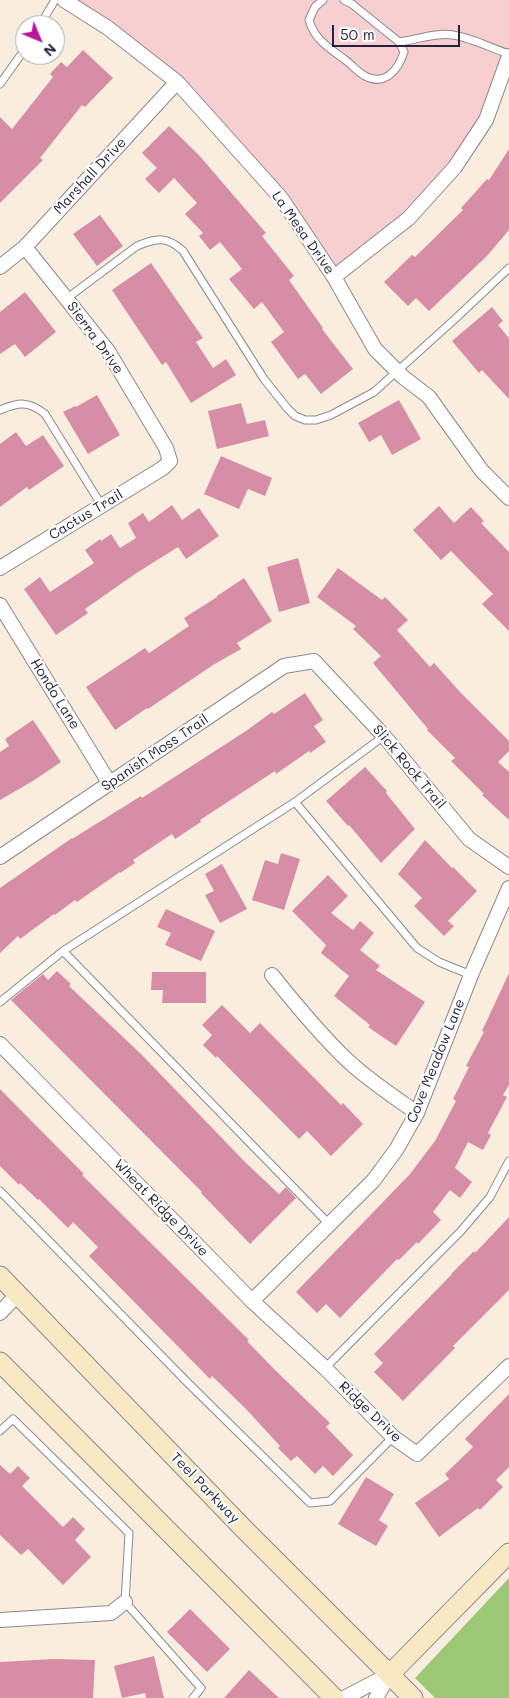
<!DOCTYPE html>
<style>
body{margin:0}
#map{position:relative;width:509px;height:1698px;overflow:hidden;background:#f9edde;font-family:Mali,sans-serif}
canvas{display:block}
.north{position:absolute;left:15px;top:15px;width:50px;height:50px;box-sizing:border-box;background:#fff;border:1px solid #a7a7b1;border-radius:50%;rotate:135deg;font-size:14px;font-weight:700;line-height:20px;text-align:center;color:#22223b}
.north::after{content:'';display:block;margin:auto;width:18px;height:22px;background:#b5179e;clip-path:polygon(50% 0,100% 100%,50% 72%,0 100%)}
.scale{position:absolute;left:332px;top:25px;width:128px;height:22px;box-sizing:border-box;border:2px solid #22223b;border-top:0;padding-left:6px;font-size:15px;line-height:18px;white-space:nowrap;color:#22223b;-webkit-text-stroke:4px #fff;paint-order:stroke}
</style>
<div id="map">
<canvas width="509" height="1698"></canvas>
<div class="north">N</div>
<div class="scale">50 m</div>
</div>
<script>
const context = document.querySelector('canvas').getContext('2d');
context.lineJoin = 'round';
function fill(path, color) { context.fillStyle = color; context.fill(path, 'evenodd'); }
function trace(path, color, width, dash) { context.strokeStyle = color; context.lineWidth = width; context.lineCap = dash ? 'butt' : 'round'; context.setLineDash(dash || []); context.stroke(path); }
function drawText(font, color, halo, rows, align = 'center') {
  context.font = font + ' Mali,sans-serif'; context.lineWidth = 4.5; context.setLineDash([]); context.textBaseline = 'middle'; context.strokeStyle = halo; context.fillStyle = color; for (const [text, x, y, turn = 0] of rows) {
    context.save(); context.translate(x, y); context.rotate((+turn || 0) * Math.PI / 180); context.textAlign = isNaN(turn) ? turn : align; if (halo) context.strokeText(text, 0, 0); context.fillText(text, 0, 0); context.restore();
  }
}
fill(new Path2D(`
 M64,0H509V56L486,120L409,218L334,277L280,198L177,82Z`), '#f7cfd1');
fill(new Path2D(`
 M509,1578V1698H435L415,1678Z`), '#9cc876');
fill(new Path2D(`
 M83,50L113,78L85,107L82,105L40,158L43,160L0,203V117L12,129L53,77L50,74L61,62L67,67Z
 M169,126L198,154L266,233L262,236L294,276L289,280L323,328L322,329L353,369L321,394L305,374L298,379L271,342L284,332L262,302L254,309L229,279L242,269L220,242L210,250L199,236L203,233L185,214L197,203L174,178L159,193L145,179L157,168L142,153Z
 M509,149V230L487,256L429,311L416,298L408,306L384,282L412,255L415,257L463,210L461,208L487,179L489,180Z
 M100,215L123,246L97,266L73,234Z
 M151,263L203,338L196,342L213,368L226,359L236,375L191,403L166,362L162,365L112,290Z
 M25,292L56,332L25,357L15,344L0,354V312Z
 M492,307L503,321L498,325L509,338V399L482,370L479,373L452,341Z
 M97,395L120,435L88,454L63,412L75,406L76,407Z
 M399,400L421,439L392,455L381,435L369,442L358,423Z
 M241,403L247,424L265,420L269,436L217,449L208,411Z
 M16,432L26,446L43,435L64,466L29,490L27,487L0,507V444Z
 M221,456L272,478L265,496L248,489L239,509L204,494Z
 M172,505L182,520L199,508L219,536L186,559L178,547L135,574L85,609L88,613L56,635L24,589L40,577L50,592L94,563L85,550L100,539L101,541L111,534L120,548L136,538L128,523L143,513L149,522Z
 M439,506L454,523L471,507L484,521L481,523L509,552V631L482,604L493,594L451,551L441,560L413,530Z
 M298,558L310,603L279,612L267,567Z
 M338,568L382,600L385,597L408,620L397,630L430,667L434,663L461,693L509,741V751L498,762L509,772V820L482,795L484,794L451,761L455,758L427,730L428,729L373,663L381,656L353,629L356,626L317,597Z
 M244,578L272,621L237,643L241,649L213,665L148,709L147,708L115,730L86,687L145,648L149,653L189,626L184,618L217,597V596Z
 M305,693L323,720L314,726L326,742L310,753L309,751L276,774L275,771L200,820L201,822L175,839L172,834L133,860L135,863L120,873V872L77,902L75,900L55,915L54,914L20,939L18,936L0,953V888L72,838V839L141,796L142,798L246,731L272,712L274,714Z
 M33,720L61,762L33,781L0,800V752L9,746L5,739Z
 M365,767L387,791L386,793L415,829L381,863L349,825L348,826L326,801Z
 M425,840L452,868L453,867L477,891L448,921L454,926L444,936L414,906L422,898L398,874Z
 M281,853L300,859L284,910L252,900L265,860L278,864Z
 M222,864L247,909L220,923L205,895L214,891L205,874Z
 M328,875L348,896L331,913L353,930L360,921L374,933L360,950L380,966L376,970L425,1002L396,1046L368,1027L370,1025L334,996L349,976L321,953L326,945L292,911Z
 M166,909L215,931L201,961L165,945L171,933L157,927Z
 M57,971L71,984L69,986L141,1054L246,1163L279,1194L286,1187L296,1198L250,1244L201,1193L202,1192L11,1000L43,974L48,980Z
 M152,972H206V1003H162L163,990H151Z
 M509,973V1085L503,1095L507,1097L488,1133L491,1135L483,1150L468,1142L455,1168L472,1182L460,1198L450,1190L433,1212L441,1220L418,1244L417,1242L399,1260L397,1259L340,1318L326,1304L317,1313L296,1292L410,1174L435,1141L456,1101L453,1099L469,1067L466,1066L484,1032L482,1031Z
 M222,1005L250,1033L260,1023L341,1105L343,1103L363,1124L331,1156L307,1131L299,1139L217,1056L216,1058L203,1045L212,1035L202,1025Z
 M0,1089L84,1174L82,1175L249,1340L247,1341L274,1369L330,1423L326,1427L353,1455L333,1476L323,1466L315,1474L297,1456L291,1461L278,1448L280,1446L245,1408L212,1376L210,1379L89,1256L98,1247L73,1222L68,1228L39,1199L38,1200L20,1183L19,1185L0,1166Z
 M509,1217V1290L453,1346L455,1348L403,1401L374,1372L383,1363L374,1354L452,1274H451L474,1251L475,1253Z
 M509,1394V1467L496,1480L503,1487L480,1510L478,1508L439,1537L415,1503L449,1479L445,1474L473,1447L465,1439Z
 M0,1465L10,1474L18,1466L30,1478L22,1486L63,1527L73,1517L85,1529L75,1540L91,1557L63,1585L28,1549L21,1555L0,1535Z
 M366,1477L394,1494L379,1520L388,1526L376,1546L338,1524Z
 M190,1609L230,1649L207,1672L167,1632Z
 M154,1656L164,1698H146L145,1693L122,1698L114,1666Z
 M54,1659L95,1660L93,1698H0V1662Z
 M249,1670L279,1698H224Z`), '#d68ea7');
const lane = new Path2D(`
 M323,0L315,7L309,20C315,40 328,47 344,59C351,64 358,72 365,76C386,87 399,68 404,52L399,42L352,4L344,0
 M40,25L55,0
 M399,42C415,40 438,32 453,35C472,38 491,48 509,54
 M0,84L25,49
 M66,299L137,246C157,238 167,236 183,251L264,379L287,408L295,416L305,420H316L331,415L374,392L455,319L509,268
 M0,410C19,402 29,401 45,414L102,506
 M295,802L417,948L439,962L471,975
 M63,951L329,1224
 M0,1002L63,951L295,802L384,736
 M0,1191L188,1383L310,1503L330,1501L393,1437
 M325,1368L461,1231L490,1197L509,1161
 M0,1431L13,1419L129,1533L125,1602L201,1688L193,1698`);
const street = new Path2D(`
 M64,0L108,28L177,82L281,198L334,277L375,349L403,377L429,397L482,471L509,498
 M0,267L25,247L177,82
 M334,277L409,218L455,167L486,120L509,56
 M0,568L163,468L170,461L166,448L108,351L25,247
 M0,605L110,784
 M0,857L284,666L314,661L384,736L469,839L509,867
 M272,975C296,1005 319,1033 346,1059C368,1080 393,1096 417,1113
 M0,1044L252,1301L325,1368L393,1437L417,1454L509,1366
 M252,1301L373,1181L396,1150L417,1113L471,975L509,888
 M0,1313L18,1294
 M0,1620L111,1613L125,1602
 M344,1698L390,1674
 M376,1698L389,1675`);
const secondary = new Path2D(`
 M0,1276L243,1528L413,1698
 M0,1362L334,1698
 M390,1674L509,1553`);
trace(lane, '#8e888c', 9);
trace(street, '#8e888c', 16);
trace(secondary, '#8e888c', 21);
trace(lane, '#fff', 7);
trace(street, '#fff', 14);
trace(secondary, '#f8e8c3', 19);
drawText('14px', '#22223b', '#fff', [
 ["Marshall Drive",90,176,-47],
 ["La Mesa Drive",303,233,55],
 ["Sierra Drive",95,338,54],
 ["Cactus Trail",86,515,-31],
 ["Hondo Lane",55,694,58],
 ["Spanish Moss Trail",155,753,-34],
 ["Slick Rock Trail",409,767,50],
 ["Cove Meadow Lane",436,1061,-68],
 ["Wheat Ridge Drive",161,1208,46],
 ["Ridge Drive",370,1412,44],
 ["Teel Parkway",205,1488,46]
]);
</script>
